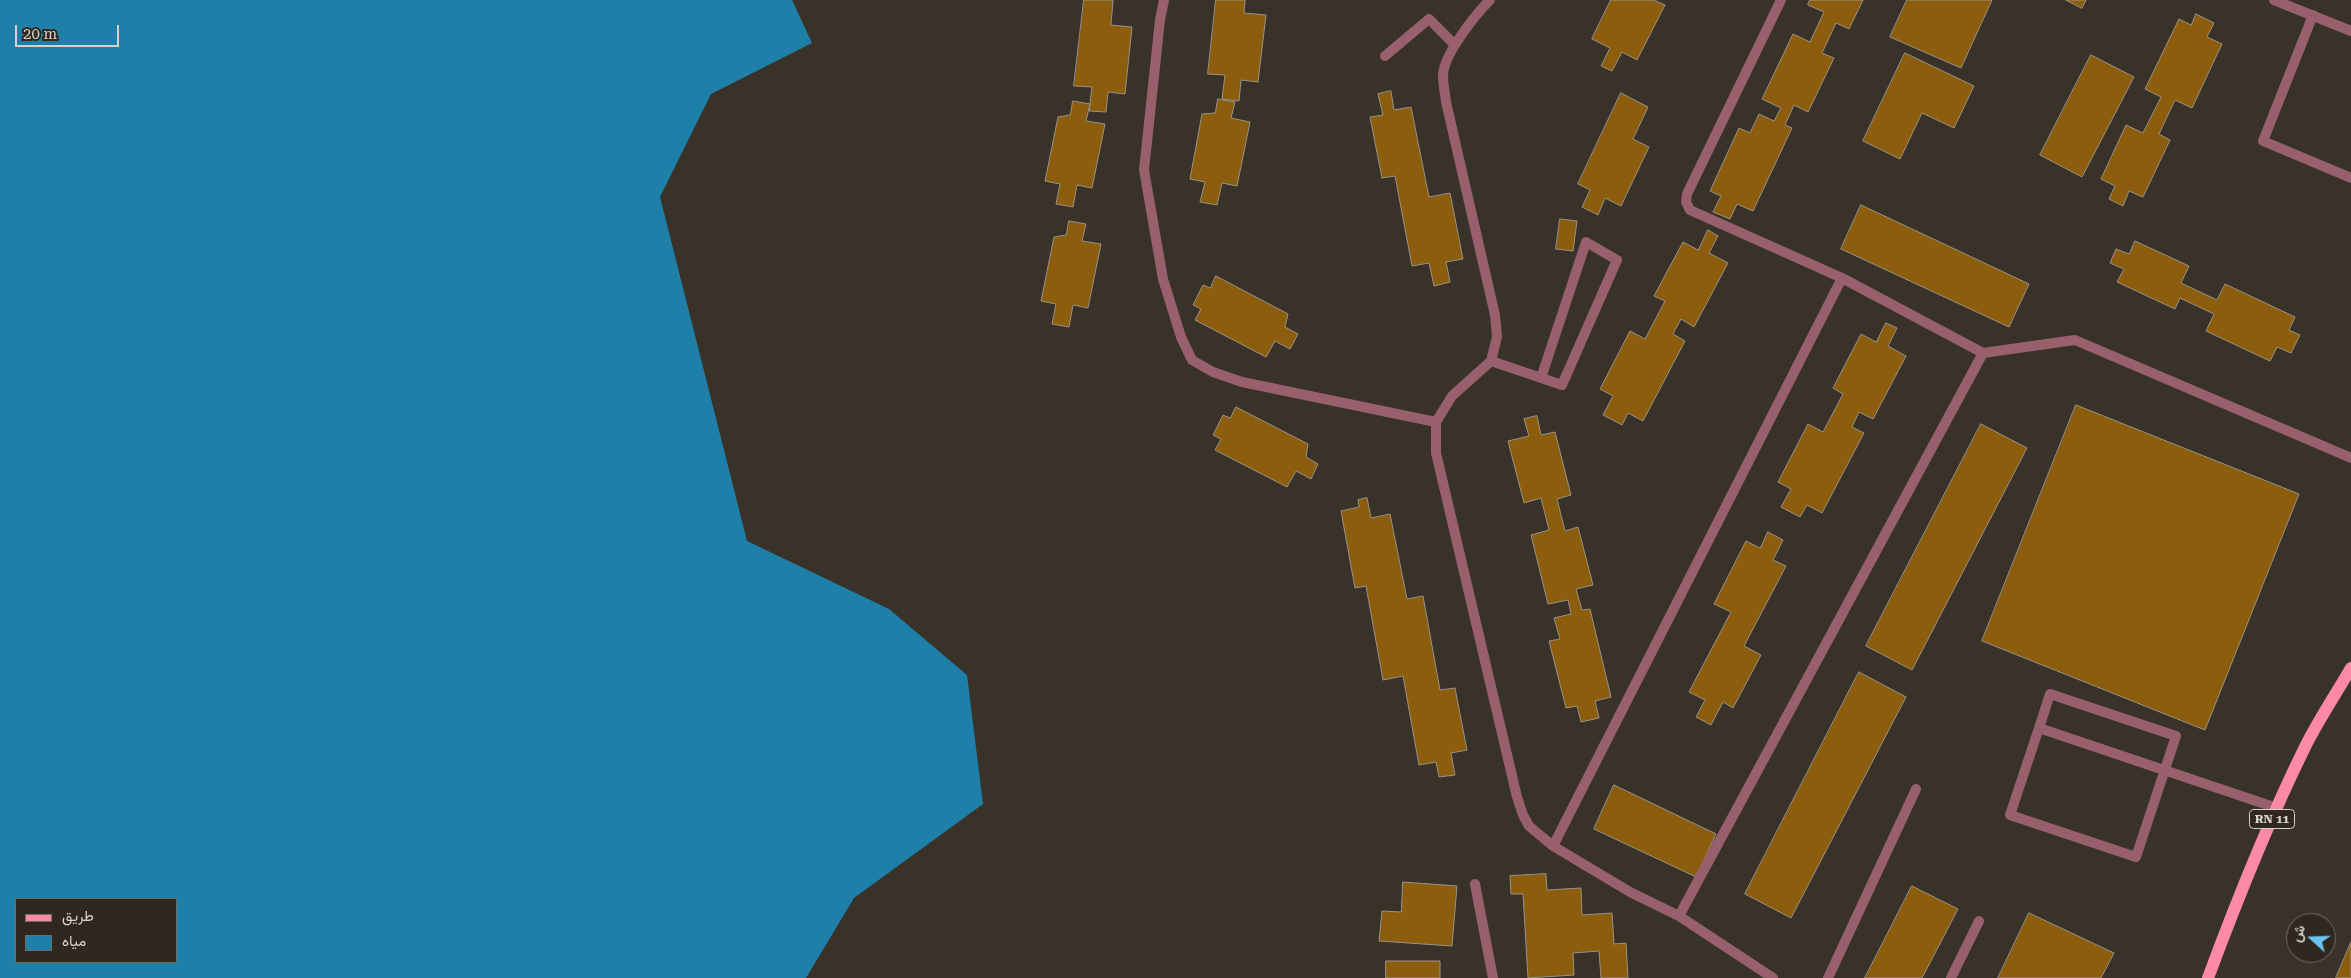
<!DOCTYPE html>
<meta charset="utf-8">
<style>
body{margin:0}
#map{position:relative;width:2351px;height:978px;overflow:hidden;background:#393229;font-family:"Roboto Serif",Vazirmatn,serif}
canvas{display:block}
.legend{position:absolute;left:15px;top:898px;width:162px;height:65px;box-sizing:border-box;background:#2f281f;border:1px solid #726c64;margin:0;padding:6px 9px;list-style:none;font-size:15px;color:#d6d1cc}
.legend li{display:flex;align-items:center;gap:10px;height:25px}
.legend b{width:25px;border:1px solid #726c64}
.north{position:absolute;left:2286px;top:913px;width:50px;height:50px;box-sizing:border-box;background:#2f281f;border:1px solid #726c64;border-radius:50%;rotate:290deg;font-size:14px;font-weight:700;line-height:20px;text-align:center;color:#d6d1cc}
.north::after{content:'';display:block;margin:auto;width:18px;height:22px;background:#6bc3f2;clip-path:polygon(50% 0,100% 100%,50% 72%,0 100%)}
.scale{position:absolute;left:15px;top:25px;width:104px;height:22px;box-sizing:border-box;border:2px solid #d6d1cc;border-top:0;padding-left:6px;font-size:15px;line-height:18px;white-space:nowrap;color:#d6d1cc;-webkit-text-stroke:4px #2f281f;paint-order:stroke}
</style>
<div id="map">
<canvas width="2351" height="978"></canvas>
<ul class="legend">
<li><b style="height:6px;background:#fb89a7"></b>طريق</li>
<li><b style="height:14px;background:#1e80a9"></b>مياه</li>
</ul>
<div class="north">ش</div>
<div class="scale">20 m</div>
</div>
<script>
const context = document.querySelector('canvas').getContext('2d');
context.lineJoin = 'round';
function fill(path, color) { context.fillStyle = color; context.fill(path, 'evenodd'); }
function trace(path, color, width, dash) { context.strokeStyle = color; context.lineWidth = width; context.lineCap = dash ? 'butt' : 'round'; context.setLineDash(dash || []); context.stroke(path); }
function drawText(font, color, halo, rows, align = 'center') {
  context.font = font + ' "Roboto Serif",serif'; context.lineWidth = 4.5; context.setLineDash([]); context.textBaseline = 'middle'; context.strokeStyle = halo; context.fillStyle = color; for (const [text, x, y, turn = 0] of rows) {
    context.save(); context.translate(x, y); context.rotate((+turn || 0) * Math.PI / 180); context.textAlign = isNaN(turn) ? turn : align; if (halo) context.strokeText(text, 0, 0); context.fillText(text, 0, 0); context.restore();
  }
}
fill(new Path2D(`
 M0,0H792L812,43L711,94L660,197L747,541L889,609L967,675L983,804L854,898L806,978H0ZM16,899H176V962H16Z`), '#1e80a9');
const building = new Path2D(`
 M1084,0H1113L1111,25L1132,27L1125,94L1108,92L1106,112L1089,111L1092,87L1074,86Z
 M1216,0H1245L1244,13L1266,15L1258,82L1241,80L1239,101L1222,99L1225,75L1208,74Z
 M1611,0H1654L1665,5L1637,60L1622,52L1612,71L1601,66L1610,48L1592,39Z
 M1810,0H1863L1849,29L1836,23L1822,53L1834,58L1808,112L1794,105L1785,125L1792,128L1753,211L1737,204L1730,219L1713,212L1721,196L1710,191L1739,128L1750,133L1759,114L1774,121L1781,108L1762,99L1793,34L1810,42L1824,12L1808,5Z
 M1907,0H1992L1961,68L1890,37Z
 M2066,0H2086L2082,8Z
 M2196,14L2214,23L2207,37L2222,44L2192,108L2175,100L2159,134L2170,140L2143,197L2129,191L2123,206L2109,199L2115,186L2101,179L2126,125L2143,133L2161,97L2145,89L2179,19L2191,25Z
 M1905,53L1974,86L1954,128L1922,113L1900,159L1863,141Z
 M2091,55L2134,77L2082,177L2040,155Z
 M1391,91L1394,110L1411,107L1429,197L1450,193L1463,259L1446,262L1450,282L1434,286L1429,263L1412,266L1395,176L1382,178L1370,117L1383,115L1378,94Z
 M1621,93L1648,107L1633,139L1649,147L1621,206L1605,198L1598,215L1582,207L1590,190L1578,184Z
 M1218,99L1235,102L1231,118L1250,122L1237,186L1222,183L1217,205L1200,202L1205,182L1190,179L1202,114L1215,113Z
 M1073,101L1090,104L1086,121L1105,124L1092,188L1077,185L1073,207L1056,204L1060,184L1045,181L1058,117L1070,115Z
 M1861,205L2029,284L2009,327L1841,249Z
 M1560,219L1577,221L1573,251L1556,249Z
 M1069,221L1086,224L1082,241L1101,244L1088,308L1073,305L1069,327L1052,324L1056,304L1041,301L1054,237L1066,235Z
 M1708,230L1718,236L1709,253L1728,263L1694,327L1681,319L1673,334L1685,341L1643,421L1628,413L1622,425L1603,415L1613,396L1600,389L1630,331L1645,339L1665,301L1654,296L1683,242L1698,250Z
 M2135,241L2189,266L2181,283L2217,300L2225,284L2295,317L2289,330L2300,335L2291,353L2277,347L2270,361L2206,331L2214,314L2180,298L2175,309L2117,282L2124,269L2110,263L2116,249L2129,254Z
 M1216,276L1288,314L1285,327L1298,334L1290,349L1275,341L1266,357L1195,320L1201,309L1193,305L1203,285L1210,288Z
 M1886,323L1897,328L1888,346L1906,356L1873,419L1859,412L1852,427L1864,433L1822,513L1807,505L1800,517L1781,507L1791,489L1778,482L1808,424L1823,432L1843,394L1833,388L1861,334L1876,342Z
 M2076,405L2299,494L2205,730L1982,641Z
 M1236,407L1308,444L1306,457L1318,464L1311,479L1296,471L1287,487L1215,450L1221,439L1213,435L1223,415L1230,418Z
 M1537,416L1541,435L1555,432L1571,495L1557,499L1565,531L1578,527L1593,585L1576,589L1582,610L1590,609L1611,697L1595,701L1599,718L1581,722L1577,706L1566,708L1549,641L1560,639L1554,618L1571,614L1568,600L1548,604L1531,535L1549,530L1541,498L1524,503L1508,441L1529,436L1524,419Z
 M1981,424L2027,448L1912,670L1866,646Z
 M1367,498L1371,518L1390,514L1407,599L1423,596L1440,690L1455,688L1467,750L1451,753L1455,775L1439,777L1436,762L1419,765L1403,676L1383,680L1366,586L1355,588L1341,511L1359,507L1358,500Z
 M1768,532L1783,540L1773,560L1786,566L1744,646L1761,655L1733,708L1723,702L1711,725L1696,717L1705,700L1689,692L1731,612L1714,604L1746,541L1760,548Z
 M1859,672L1906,697L1791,918L1745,894Z
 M1614,785L1716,834L1696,877L1594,829Z
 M1546,874L1547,890L1581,888L1582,915L1612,913L1614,944L1626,943L1628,978H1601L1599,951L1573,953L1574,975L1528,978L1523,894H1511L1510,876Z
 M1403,882L1457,886L1452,946L1379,941L1382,911L1401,912Z
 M1912,886L1958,909L1922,978H1865Z
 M2029,913L2114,953L2101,978H1998Z
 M2351,942V978H2336Z
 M1386,961H1440V978H1386Z`);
fill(building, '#8c5d0c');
trace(building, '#9a9287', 1);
trace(new Path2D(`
 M1164,0L1160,20L1144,170L1163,279L1181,337L1192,360L1213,372L1242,382L1436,422
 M1490,0C1475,15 1444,54 1443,75C1443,84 1445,93 1446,102L1495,315L1497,337L1491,361L1452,396L1436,422V453L1517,797L1523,815L1529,826L1553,846L1630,892L1679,916L1773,978
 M1781,0L1687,194L1686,202L1690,210L1842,278L1983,353L2075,340L2351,458
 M2274,0L2351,31
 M2313,15L2263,141L2351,178
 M1385,56L1429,19L1455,45
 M1491,361L1562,385L1617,260L1586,242L1541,378
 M2039,728L2050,694L2176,736L2136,857L2010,815L2039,728L2277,808
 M1553,846L1842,278
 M1475,884L1493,978
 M1679,916L1983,353
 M1828,978L1916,789
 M1951,978L1979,921`), '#98606d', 10);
trace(new Path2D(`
 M2208,978C2237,900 2268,822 2305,747C2319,719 2336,694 2351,668`), '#fb89a7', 12);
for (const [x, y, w] of [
 [2272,819,45]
]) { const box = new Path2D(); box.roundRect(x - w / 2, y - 9.5, w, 19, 4); context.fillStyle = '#2f281f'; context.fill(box); trace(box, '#d6d1cc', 1); }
drawText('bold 12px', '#d6d1cc', null, [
 ["RN 11",2272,819]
]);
</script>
